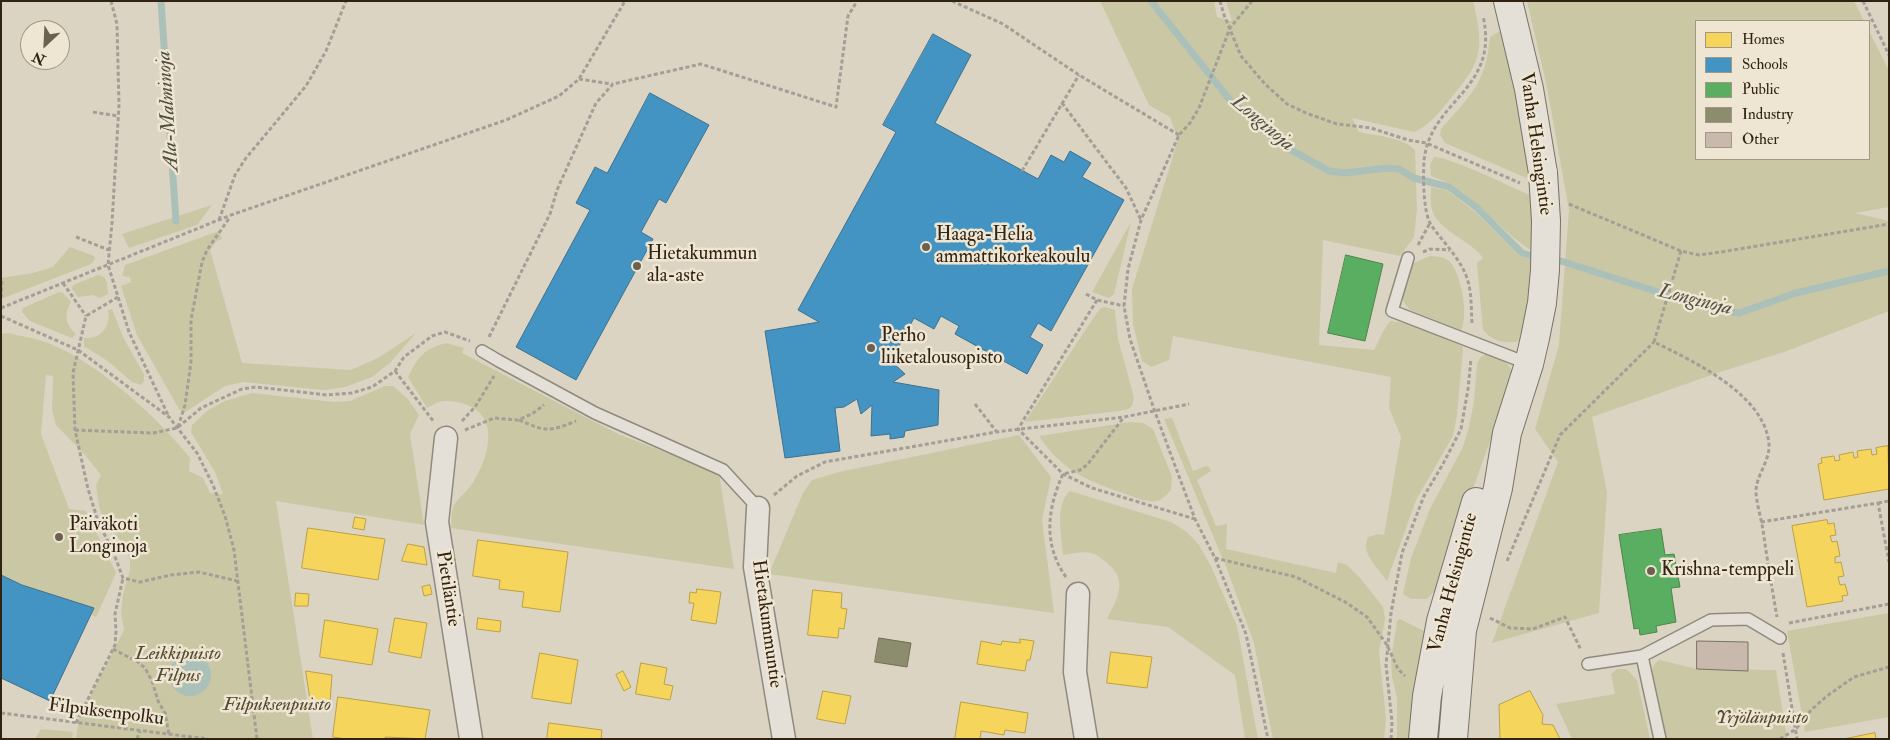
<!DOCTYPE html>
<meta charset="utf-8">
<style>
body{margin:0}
#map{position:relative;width:1890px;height:740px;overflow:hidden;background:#dbd4c3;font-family:"IM FELL Double Pica",serif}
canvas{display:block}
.frame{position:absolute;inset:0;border:2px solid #312311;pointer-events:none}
.legend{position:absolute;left:1695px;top:20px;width:175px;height:140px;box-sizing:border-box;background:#eee5d2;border:1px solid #a29785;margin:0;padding:6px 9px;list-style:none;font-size:15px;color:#312311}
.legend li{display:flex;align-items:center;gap:10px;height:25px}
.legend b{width:25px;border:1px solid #a29785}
.north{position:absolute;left:20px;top:20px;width:50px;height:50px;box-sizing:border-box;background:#eee5d2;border:1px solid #a29785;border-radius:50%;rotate:205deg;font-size:14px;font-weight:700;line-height:20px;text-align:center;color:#312311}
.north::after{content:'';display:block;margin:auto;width:18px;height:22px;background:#6c614f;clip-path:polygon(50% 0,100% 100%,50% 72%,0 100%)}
</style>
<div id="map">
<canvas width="1890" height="740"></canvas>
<div class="frame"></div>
<ul class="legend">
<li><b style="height:14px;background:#f6d55c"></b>Homes</li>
<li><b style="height:14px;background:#4393c3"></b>Schools</li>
<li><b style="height:14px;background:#5aae61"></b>Public</li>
<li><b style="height:14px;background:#8c8c6e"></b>Industry</li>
<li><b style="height:14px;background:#c9b8ac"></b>Other</li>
</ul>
<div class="north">N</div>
</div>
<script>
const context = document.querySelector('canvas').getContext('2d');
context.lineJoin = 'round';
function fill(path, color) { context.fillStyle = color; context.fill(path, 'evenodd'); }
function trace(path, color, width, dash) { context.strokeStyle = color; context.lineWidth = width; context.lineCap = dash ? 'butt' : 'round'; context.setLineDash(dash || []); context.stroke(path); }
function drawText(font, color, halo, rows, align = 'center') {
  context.font = font + ' "IM FELL Double Pica",serif'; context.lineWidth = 5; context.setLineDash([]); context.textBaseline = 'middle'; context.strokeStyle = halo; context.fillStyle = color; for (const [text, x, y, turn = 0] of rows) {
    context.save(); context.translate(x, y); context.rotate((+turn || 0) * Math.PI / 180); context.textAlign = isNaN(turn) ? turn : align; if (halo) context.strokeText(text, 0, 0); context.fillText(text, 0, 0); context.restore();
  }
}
fill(new Path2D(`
 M1100,1H1214L1217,17L1232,21L1226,1H1473C1486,53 1480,64 1446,104C1438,114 1427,127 1414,132L1352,118L1359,132C1376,136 1403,137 1415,150L1417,209L1414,237L1400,256L1323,240L1319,345L1374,350L1384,330L1390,321C1412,323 1443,335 1462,346L1463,350L1457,415L1453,436L1416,500L1387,581C1378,568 1360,553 1368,537L1378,534L1384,535L1401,437L1389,408L1391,377L1173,336L1169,360L1151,367L1142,361L1133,324L1132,289L1178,140L1170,117L1149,105Z
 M1527,1H1854L1864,21H1696V159H1869V31L1889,71V207L1855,213L1889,221V311L1787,351L1717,373L1592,417L1607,492L1599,613L1492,643L1558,462L1535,429L1559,345L1569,210L1547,87Z
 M1500,31C1512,80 1525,129 1529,179L1445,143L1440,135L1441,129C1471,95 1486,83 1490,37Z
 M1434,157C1448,156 1513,188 1530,195L1532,251C1503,233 1482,204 1453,186C1446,181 1438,179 1431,176L1430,165Z
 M1431,187L1448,191L1474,211L1520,256L1532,260V281L1520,341C1505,344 1494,342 1483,330L1477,263L1483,258C1471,240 1439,232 1432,210C1430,203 1431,194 1431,187Z
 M212,205L197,225L129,248L122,234Z
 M1131,222L1114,294L1109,298L1092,292Z
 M219,231L222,239L217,241L210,250L242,363L351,370L378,358L416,333L390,363L372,377L345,387L324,390L243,382L225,386L184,413L179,409L137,335L121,286L131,282L130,277L122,276L125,265Z
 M70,247L94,256L95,259L91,264L1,299V278L33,273L53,267Z
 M1430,256C1437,257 1443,256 1449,261C1461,272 1469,316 1461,330L1410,310L1403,301L1402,291L1410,265Z
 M98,275L104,277L107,282L108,294L100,298L93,295L78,297L72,289L73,285Z
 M59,292L63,293L71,302C64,313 65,325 76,334L72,338L30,321L22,312L23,308Z
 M1105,307L1115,310L1118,339L1134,397L1132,406L1128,409L1119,411L1025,422L1096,314L1101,308Z
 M112,309L124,339L144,374V381L141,385L132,382L109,362L84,346V338C102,339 111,326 108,310Z
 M9,333C19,336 29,337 39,340C90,355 157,416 190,458L189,471L203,478L210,493L223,494L215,472L191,432L192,425L207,411L225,401L252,393L334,402L350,401L385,386H393L407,398L419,415L410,434L424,525L276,501L313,739H76L79,719L124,630L121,613L123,594L130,570V560L124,545L103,519L99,506L96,485L101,475L85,455L56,425L52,410L53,376L46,375L41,434L69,509L86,511L116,573L96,617L1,575V334Z
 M446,343L464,348L462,353L618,434L719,473L734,569L451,528C452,521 451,511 454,505C460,496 469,490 474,481C491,453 501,409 456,402C442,400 439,401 427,408L408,377C419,356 422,350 446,343Z
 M1487,353C1499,356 1506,360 1512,371L1498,419L1462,519L1441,584L1427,599H1411L1403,594L1411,558L1430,509L1463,447L1469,427L1474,401L1477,364L1480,358Z
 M1172,418L1193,471L1206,466L1209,467L1211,471L1197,480L1216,526L1227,524L1226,549L1336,573L1338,562L1347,565L1361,579L1383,607L1385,619L1379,652L1386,718L1384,739H1273L1254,643L1227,569L1164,419Z
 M1130,422L1143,423L1153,429L1172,477L1171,490C1167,494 1162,500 1156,501C1148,503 1134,497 1126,494C1089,482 1061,470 1039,436Z
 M1019,435L1051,477L1042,520L1054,613L769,574L803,493L812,480L839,472Z
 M1070,491L1171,522L1187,532L1199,545L1210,564L1237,626L1258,739H1245L1235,675L1168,627L1107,619C1117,599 1129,581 1107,563C1102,559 1097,554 1091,553C1083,551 1071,554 1063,555C1062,536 1054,505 1070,491Z
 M1889,613V717L1805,732L1787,631Z
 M1400,619L1432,635L1422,700L1408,739H1397V698L1392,677L1391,659L1397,621Z
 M1660,660L1697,669L1776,670L1787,739H1666L1651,674C1653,668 1654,662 1660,660Z
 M1617,669H1626L1637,680L1650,739H1572L1556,704L1615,694L1611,674Z
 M41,729L73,732L72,739H35Z`), '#cac7a4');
fill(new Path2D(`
 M169 675a21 21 0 1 1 42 0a21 21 0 1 1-42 0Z`), '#abc0b9');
const homes = new Path2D(`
 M1888,446L1889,489L1824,500L1818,464L1822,463L1821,458L1834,456L1835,461L1840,460L1839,455L1853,452L1854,458L1858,457L1857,451L1871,449L1872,455L1877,454L1876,448Z
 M355,517L366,519L364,530L353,528Z
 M1827,520L1828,524L1834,523L1836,535L1830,536L1832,542L1837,541L1840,556L1835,557V563L1841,562L1844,576L1838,577L1840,585L1845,584L1848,595L1842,596L1843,601L1807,607L1792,526Z
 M308,528L385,539L378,580L302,568Z
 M478,540L568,552L560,612L522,607L524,592L499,589L500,580L473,576Z
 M408,544L424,547L427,565L402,561Z
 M430,585L432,594L424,596L422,587Z
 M697,589L721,592L716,624L691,620L694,603H689L690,592L696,593Z
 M813,590L842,593L841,608L847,609L844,629L839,628L838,638L808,635Z
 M296,593L309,594L308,606H295Z
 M395,618L427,623L421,658L389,652Z
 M478,618L501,621L500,632L477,629Z
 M325,620L378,629L372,665L320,657Z
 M1020,639L1034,641L1030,660H1027L1025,671L977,664L981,641L1001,645L1002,641L1020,643Z
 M1111,652L1152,657L1147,688L1107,683Z
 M540,653L578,660L571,704L532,698Z
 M641,663L667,668L664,684L673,686L670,700L636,694Z
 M306,671L332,675L330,702L311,704Z
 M623,671L631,687L624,691L616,675Z
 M823,691L851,696L845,724L817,719Z
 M1530,691L1543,715L1542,724L1553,725L1560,739H1500L1499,705Z
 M338,697L430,710L425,739L385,737V739H346L333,737Z
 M961,702L1028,713L1025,733L1005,730L1004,735L981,731L980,739H955Z
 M549,723L602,730L601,739H547Z
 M1875,733L1876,739H1844Z`);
fill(homes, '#f6d55c');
trace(homes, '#bba046', 1);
const schools = new Path2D(`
 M933,34L971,55L935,123L1038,179L1051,155L1064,162L1070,151L1091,163L1082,177L1124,200L1051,331L1038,323L1030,337L1043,345L1027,374L955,334L959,326L941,316L934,329L914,318L891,361L905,374L893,382L939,390L938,425L905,431L904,437L890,439V434L871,436L872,405L861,414L857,399L844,407L835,408L840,451L785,458L765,331L819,322L798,310L896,132L883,125Z
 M650,93L709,125L666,203L659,199L641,232L653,239L576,380L516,347L590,210L576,203L595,167L607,173Z
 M1,575L22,585L94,608L50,701L1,678Z`);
fill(schools, '#4393c3');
trace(schools, '#3e718e', 1);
const public = new Path2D(`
 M1346,255L1383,264L1365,341L1328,333Z
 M1661,529L1665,555L1674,554L1680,587L1671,588L1676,622L1656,626L1657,632L1640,635L1639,628L1634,629L1619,535Z`);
fill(public, '#5aae61');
trace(public, '#4e8449', 1);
const industry = new Path2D(`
 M879,638L911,643L907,667L875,662Z`);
fill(industry, '#8c8c6e');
trace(industry, '#716c52', 1);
trace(new Path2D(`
 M161,1L176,221
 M1151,1L1230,100L1277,142L1329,171L1344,173L1387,168L1399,169L1414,178L1449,187L1476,207L1522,253L1532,256
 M1561,261L1711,309L1739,313L1796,293L1889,271`), '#abc0b9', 7);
const building = new Path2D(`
 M1697,641L1748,642V671L1697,669Z`);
fill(building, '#c9b8ac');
trace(building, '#787267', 1);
const lane = new Path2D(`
 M1408,258L1392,311L1529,364
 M482,351L499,361L595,413L723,470L758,508
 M1588,664L1642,656
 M1660,739L1642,656L1711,620L1748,619L1780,638`);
const street = new Path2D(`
 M446,438L437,522L471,739
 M758,508L755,567L784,739
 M1078,594L1075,672L1086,739`);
const secondary = new Path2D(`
 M1508,1L1529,89L1543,173
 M1423,739L1427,696L1441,621L1476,502
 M1453,739L1462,630L1498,488L1507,433L1529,364L1535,338L1542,303L1545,270L1546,221`);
trace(lane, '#908a7e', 14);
trace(street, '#908a7e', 25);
trace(secondary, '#787267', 30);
trace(new Path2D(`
 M111,1L117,24L119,105L112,223L108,265L129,332L169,417
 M952,1L1003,24L1079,75L1179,135
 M1220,1L1224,15L1241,56L1265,84L1287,104L1306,113L1337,124L1371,128L1408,140L1426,143L1520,183
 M1252,1L1230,28L1199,108L1190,123L1179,135L1141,220L1128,269L1124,306L1130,339L1155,412L1195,519L1215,558L1246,634L1268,739
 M1863,1L1889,55
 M579,79L612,84
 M1062,103L1126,188L1141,220
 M93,112L118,116
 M1022,171L1079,75
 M1569,204L1681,251L1699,255L1721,252L1889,224
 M219,220L235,175L246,158L306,86L326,51L346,1
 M76,237L109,250
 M1418,245L1430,223
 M1681,251L1654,342C1693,361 1766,395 1769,445C1770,461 1755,477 1756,493C1757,505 1761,518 1763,530C1767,559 1772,588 1777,617
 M1423,252L1430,249L1450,250
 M63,283L86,316
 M1086,294L1097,300L1124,306
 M118,297L86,316L73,373L75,430L88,489L98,521L114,554L123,578L140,582L171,575L199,572L237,581
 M1,298L2,278
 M1097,300L1018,429L1063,474L1092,488L1195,519
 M1,308L231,215L506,120L559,96L579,79L625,1
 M1,316L78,350L169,417L197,453L213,485L225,516L234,550L257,739
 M1472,323C1471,308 1472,293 1467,278C1460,258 1443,242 1431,225C1423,212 1423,176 1424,161C1430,99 1500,91 1483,16
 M489,337L550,214L557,190L596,103L613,84L701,64L836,107L848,16L857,1
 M395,371L434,422
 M975,404L996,431
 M519,420C546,432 549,432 576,421
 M462,421L475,407L494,376
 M178,427L185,405L191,362V320L202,262L207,250L230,217
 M75,430L153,433L177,428L201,408L242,389L256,387L327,395L352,393L372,387L395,371L404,357L432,336L445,332L470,341
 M465,430L494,418L518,420L532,414L544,405
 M774,495L797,476L825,462L996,432L1124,417L1189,404
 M1878,503L1889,501
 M1761,522L1878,503L1889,562
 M1215,558L1296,577L1347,603L1367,617L1387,645L1398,669L1405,676
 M1507,561L1560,435L1654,342
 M1066,577C1043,545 1047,509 1063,474L1080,470L1087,465L1124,417
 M1490,618L1510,628L1533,629L1565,617L1581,650
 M1789,623L1889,604
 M113,649L138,662L145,668L152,681L158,701L165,713L169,734
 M1783,653L1797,739
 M1,713L208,739
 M76,723L115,645L116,631L115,614L123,578
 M137,739L140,731
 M1391,739L1392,722L1386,665L1391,613L1402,553L1424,496L1443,464L1461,429L1468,389L1471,359
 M1780,739L1796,729L1811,710L1827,696L1854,677L1889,667`), '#a39e96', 3, [4, 2.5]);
trace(lane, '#e4e0d7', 11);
trace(street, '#e4e0d7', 22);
trace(secondary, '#e4e0d7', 28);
const secondaryBridge = new Path2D(`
 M1543,173L1546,221`);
trace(secondaryBridge, '#787267', 30, []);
trace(secondaryBridge, '#e4e0d7', 28);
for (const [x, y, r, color] of [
 [926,247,5,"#6c614f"],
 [637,266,5,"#6c614f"],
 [871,348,5,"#6c614f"],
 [59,537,5,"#6c614f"],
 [1651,571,5,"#6c614f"]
]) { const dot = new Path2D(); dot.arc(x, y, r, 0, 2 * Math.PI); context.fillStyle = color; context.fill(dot); trace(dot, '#eee5d2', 2); }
drawText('19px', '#312311', '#eee5d2', [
 ["Vanha Helsingintie",1535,144,82],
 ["Vanha Helsingintie",1454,583,-75],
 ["Pietiläntie",447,589,81],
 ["Hietakummuntie",766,624,82],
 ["Filpuksenpolku",106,713,7]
]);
drawText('19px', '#312311', '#eee5d2', [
 ["Haaga-Helia",936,236],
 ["ammattikorkeakoulu",936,258],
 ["Hietakummun",647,255],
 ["ala-aste",647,277],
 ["Perho",881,337],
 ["liiketalousopisto",881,359],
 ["Päiväkoti",69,526],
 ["Longinoja",69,548],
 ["Krishna-temppeli",1661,571]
], 'left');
drawText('italic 19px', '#54492f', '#eee5d2', [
 ["Leikkipuisto",178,655],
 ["Filpus",178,677],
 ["Filpuksenpuisto",277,706],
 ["Yrjölänpuisto",1762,719]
]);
drawText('italic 20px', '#505042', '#eee5d2', [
 ["Ala-Malminoja",169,111,-94],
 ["Longinoja",1262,124,40],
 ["Longinoja",1695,301,14]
]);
</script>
